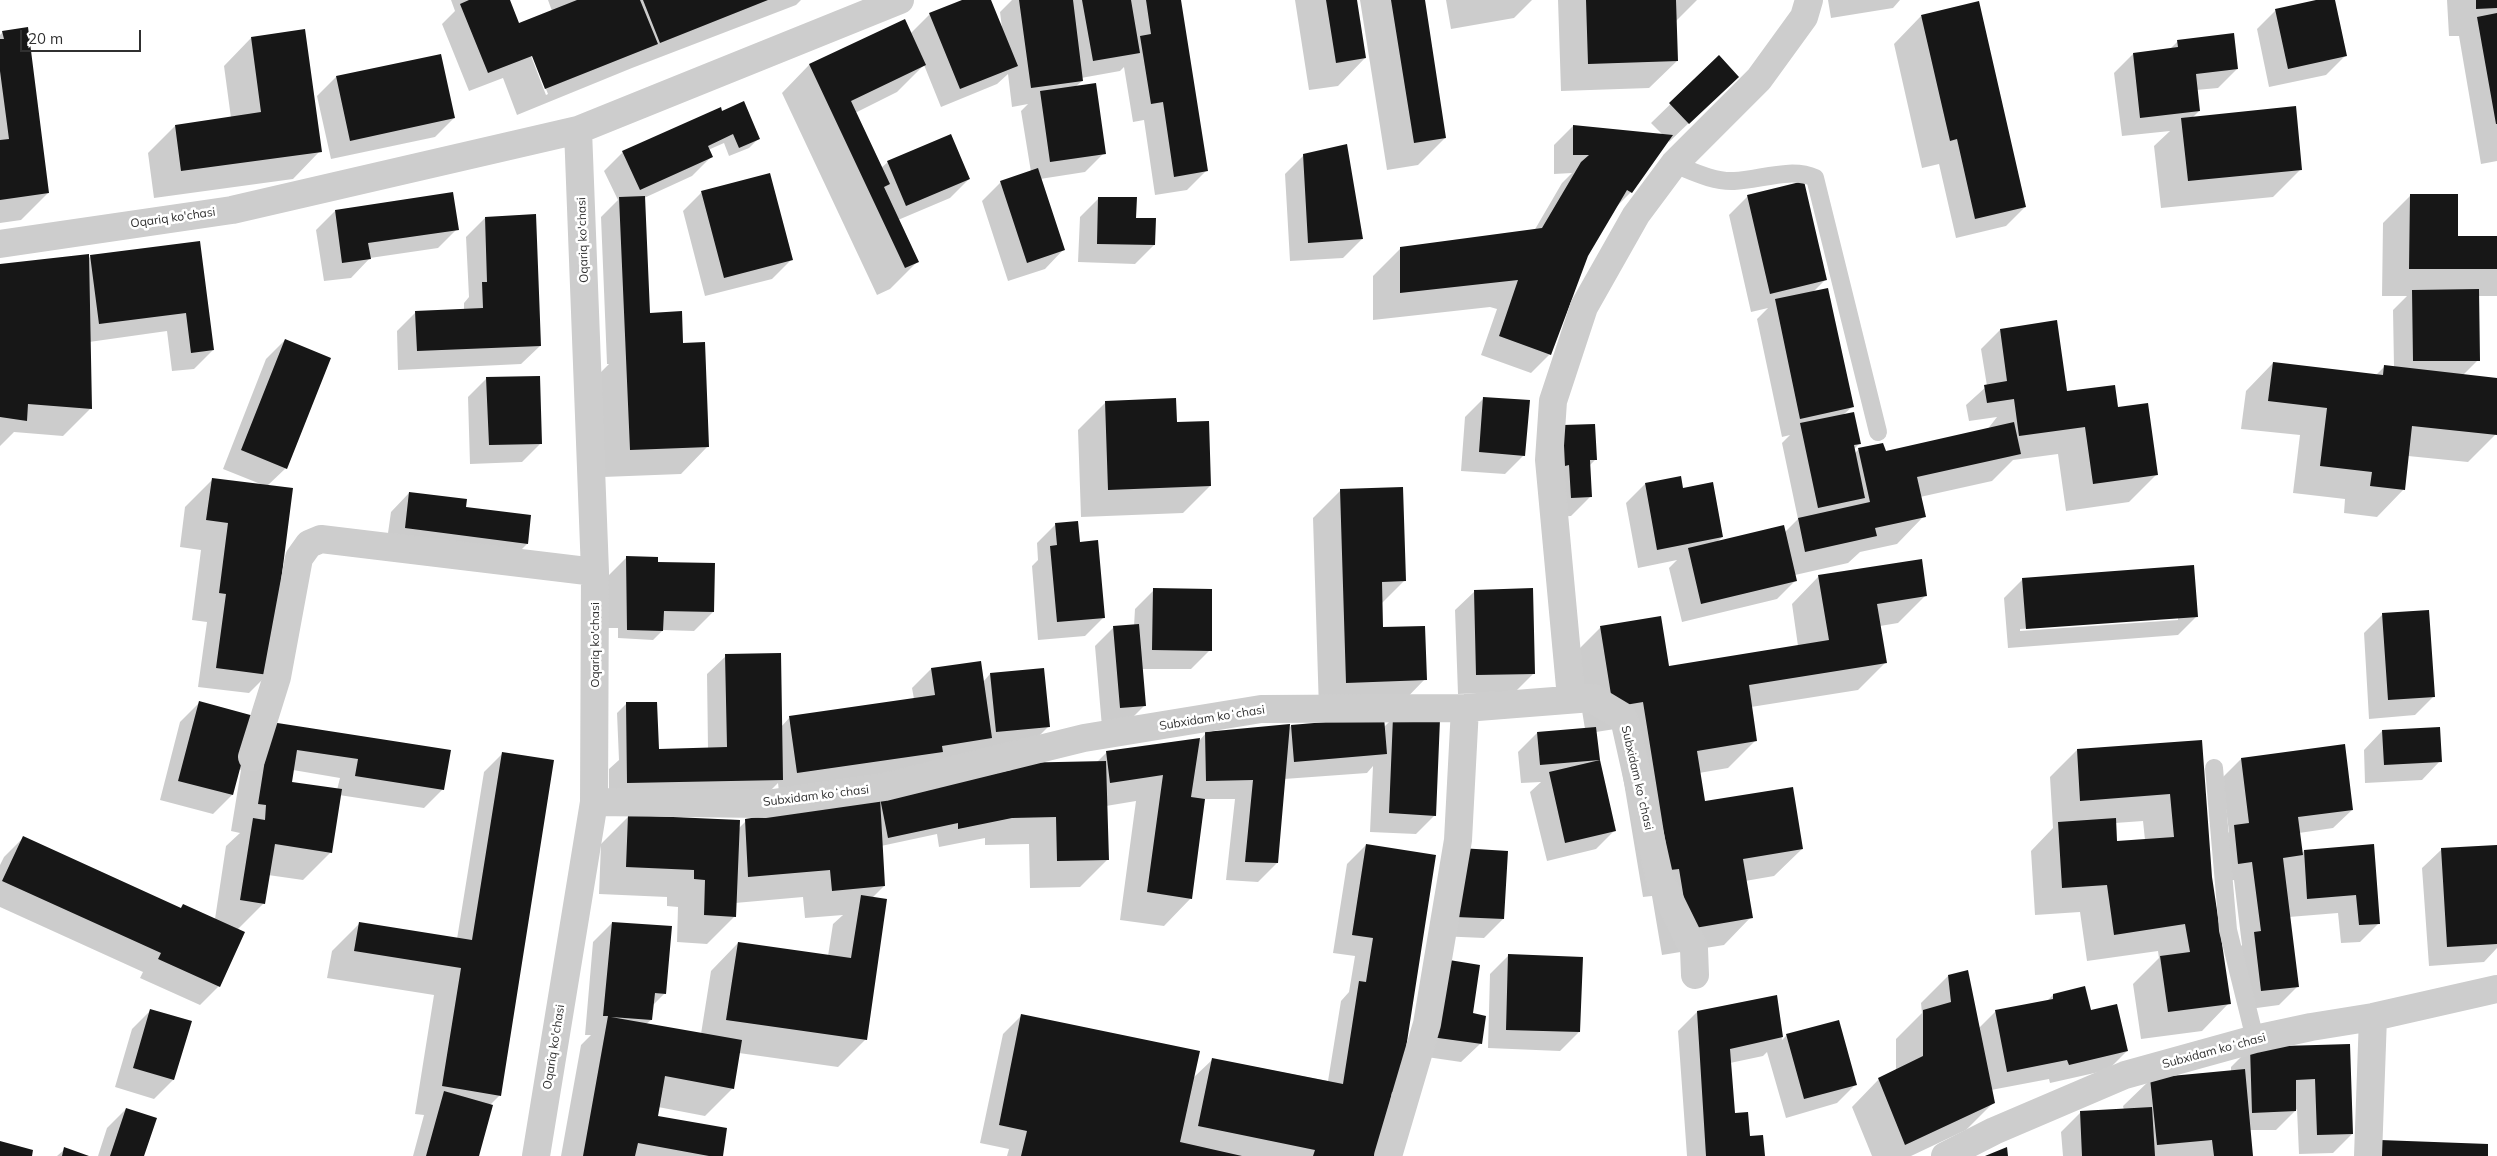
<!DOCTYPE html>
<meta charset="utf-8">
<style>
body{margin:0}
#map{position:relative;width:2497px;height:1156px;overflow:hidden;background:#fff;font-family:Mulish,sans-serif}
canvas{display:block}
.scale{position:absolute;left:20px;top:30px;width:121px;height:22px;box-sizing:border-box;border:2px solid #303030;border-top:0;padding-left:6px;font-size:15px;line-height:18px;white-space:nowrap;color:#303030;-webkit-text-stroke:4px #fff;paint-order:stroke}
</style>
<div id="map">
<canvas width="2497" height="1156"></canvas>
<div class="scale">20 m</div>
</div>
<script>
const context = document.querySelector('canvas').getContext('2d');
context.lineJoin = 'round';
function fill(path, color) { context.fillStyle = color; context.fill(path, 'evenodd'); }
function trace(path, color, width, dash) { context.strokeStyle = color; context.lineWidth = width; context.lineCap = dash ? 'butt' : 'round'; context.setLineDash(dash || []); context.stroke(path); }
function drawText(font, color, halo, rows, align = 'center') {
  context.font = font + ' Mulish,sans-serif'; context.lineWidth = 5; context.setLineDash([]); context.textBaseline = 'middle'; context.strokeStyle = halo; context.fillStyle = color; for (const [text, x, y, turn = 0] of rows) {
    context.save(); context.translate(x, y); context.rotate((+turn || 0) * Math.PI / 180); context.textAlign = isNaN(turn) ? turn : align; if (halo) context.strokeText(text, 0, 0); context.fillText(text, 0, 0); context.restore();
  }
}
fill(new Path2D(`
 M451,0H509L518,24L552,11L548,0H801L796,5L632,68L517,115L503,78L469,91L442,24L455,11ZM532,54L548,94L546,95L531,56Z
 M965,0H990L1002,28L1000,12L1012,0H1180L1206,171L1187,190L1155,195L1144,120L1133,122L1124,67L1120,71L1081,78L1082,81L1075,87L1104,153L1085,172L1040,179L1063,250L1045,269L1008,281L982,201L1001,182L1031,172L1021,111L1028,104L1012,107L1008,74L997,84L941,107L924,65L897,92L855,113L881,168L888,162L969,179L950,198L898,220L918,261L890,289L877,295L782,93L809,65L904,20L910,34L930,14Z
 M1295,0H1356L1365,58L1338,86L1309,90Z
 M1360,0H1423L1445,138L1418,165L1387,170Z
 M1446,0H1532L1514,18L1451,29Z
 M1558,0H1697L1676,21L1677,61L1649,88L1561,91Z
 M1828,0H1900L1893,8L1831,18Z
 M2322,0H2334L2345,56L2326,75L2269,87L2257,29L2276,10Z
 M2447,0H2497V161L2481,164L2459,36H2449Z
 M1921,16L2025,207L2006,226L1956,238L1939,164L1922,168L1894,44Z
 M3,32L48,193L21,220L0,223V35Z
 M251,38L320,151L293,179L154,198L148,153L175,126L231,118L224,66Z
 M2178,41L2237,69L2218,88L2196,90L2199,111L2192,118L2301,169L2273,197L2161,208L2154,146L2170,131L2122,136L2114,73L2133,54L2169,50Z
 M1719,57L1718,95L1669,142L1668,140L1631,192L1616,207L1586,256L1550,354L1531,373L1481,355L1497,309L1490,307L1373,320V276L1401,248L1534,231L1562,183L1572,173L1554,174V145L1573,126L1663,135L1651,123Z
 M336,77L454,118L435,137L331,159L317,96Z
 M722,112L759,138L749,148L729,156L724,143L708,150L711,157L692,176L644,198L649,314L682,344L708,446L681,474L603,477L599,374L609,364H607L601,217L618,200L604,171L623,152Z
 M1304,155L1362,239L1343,258L1290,261L1285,174Z
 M702,192L791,260L772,279L705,296L683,211Z
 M1748,196L1825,280L1813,292L1852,407L1843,415L1859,444L1854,449L1855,453L1858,450L1885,453L1987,430L1997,417L1969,421L1966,405L1987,386L1981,349L2000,330L2066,391L2117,409L2156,475L2129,502L2066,511L2058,454L2013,460L1992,481L1920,497L1924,516L1897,544L1860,552L1848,563L1795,575L1796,580L1777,599L1682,622L1669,568L1677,560L1638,568L1626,503L1645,484L1682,489L1722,537L1716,543L1784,533L1798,519L1782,443L1790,435L1782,437L1757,319L1768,308L1751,312L1729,215Z
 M2410,196L2457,238L2497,237V296H2478V360L2463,375L2497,379L2495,435L2468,462L2408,456L2404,489L2377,517L2344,513L2345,499L2293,493L2300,435L2241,429L2246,391L2273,363L2376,375L2385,366L2394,367L2393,310L2407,296H2382L2383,223Z
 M1099,198L1135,219L1154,245L1135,264L1078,262L1080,217Z
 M335,211L457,229L438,248L370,258L351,278L324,281L316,230Z
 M485,218L540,346L521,364L398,370L397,331L416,312L464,310V303L469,297L466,237Z
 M199,242L213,350L194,369L172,371L167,331L89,342L90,409L63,436L14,432L0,446V267L88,259L91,256Z
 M285,340L286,468L267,486L268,674L249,693L198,687L207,622L192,620L201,550L180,547L185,507L212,480L263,485L223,469L266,359Z
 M487,378L541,443L522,462L470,464L468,397Z
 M1484,398L1524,455L1505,474L1461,471L1465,417Z
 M1106,402L1176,423L1210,486L1183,513L1081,517L1078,430Z
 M1564,426L1596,459L1589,466L1590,497L1571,516L1553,517Z
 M1341,490L1405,580L1381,604L1382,628L1425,679L1398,707L1319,710L1313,518Z
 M409,493L465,509L530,516L527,544L508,563L386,547L391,512Z
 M1056,524L1078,543L1104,617L1085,636L1038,640L1032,566L1038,560L1037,543Z
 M626,558L656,563L713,612L694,631L663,630L653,640L618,638V628H606L607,577Z
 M1819,576L1926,595L1898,623L1880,626L1885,663L1858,690L1751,707L1756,740L1728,768L1699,773L1704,803L1802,849L1774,876L1745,881L1751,917L1724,945L1662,955L1652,896L1643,897L1615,729L1596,732L1599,760L1615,830L1596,849L1547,861L1530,792L1541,782L1521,783L1518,752L1537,733L1585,729L1573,655L1601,627L1668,667L1798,646L1792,604Z
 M2023,579L2197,616L2178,635L2008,648L2004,598ZM2178,617V620L2020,631V629Z
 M1154,590L1210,650L1191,669H1141L1145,705L1126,724L1102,727L1095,646L1114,627L1134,626L1135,609Z
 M1474,592L1534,673L1515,692L1458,694L1455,610Z
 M2383,614L2434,696L2415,715L2369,719L2364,633Z
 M726,656L781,727L790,717L914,699L912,688L931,669L980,662L983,682L990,674L1043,669L1049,726L1030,745L923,771L779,792L778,783L762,799L609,801V769L619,760L617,713L627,703L657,750L708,749L707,674Z
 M199,703L271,724L443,789L424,808L339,795L331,852L303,880L268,875L264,903L237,930L219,986L200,1005L140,978L143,972L0,907V865L4,857L23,838L180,909L183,905L215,919L226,846L240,833L231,831L241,770L239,769L232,795L213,814L160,800L180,722ZM293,770L340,778L337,790L291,783Z
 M1393,718L1435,815L1416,834L1370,832L1373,766L1367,773L1284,779L1277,863L1258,882L1226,880L1235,799H1204L1191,898L1164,926L1120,920L1136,801L1106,806L1107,860L1080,887L1030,888L1029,844L985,845V838L939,847L937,834L881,846L884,886L872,898L866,1039L838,1067L739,1053L733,1088L705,1116L658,1107L657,1117L721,1156H561L581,1045L591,1035H585L593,942L612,923L665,993L652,1006L651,1020L646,1024L701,1034L711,971L738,943L828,956L833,924L843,915L805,918L803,897L735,903V916L707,944L677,942L678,907L667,906V897L599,894L601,844L628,817L739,828L746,821L1096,763L1107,752L1200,740L1206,733L1288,729L1291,726L1383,728Z
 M2382,731L2440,761L2422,780L2365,783L2364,750Z
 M2201,741L2211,878L2229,1003L2202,1031L2141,1039L2133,984L2159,958L2158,951L2087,961L2080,912L2035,915L2031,851L2053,828L2050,777L2077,750ZM2143,821L2145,840L2116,842L2115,823Z
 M503,753L500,1095L490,1105L478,1156H413L424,1115L415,1114L434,995L327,978L332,951L359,924L457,939L484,772Z
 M2241,759L2352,810L2333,828L2299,833L2301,854L2304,851L2373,846L2379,923L2360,942L2341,943L2338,913L2289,917L2298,986L2279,1005L2242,1010L2235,952L2242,945L2234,880L2220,882L2215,845L2229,832L2222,778Z
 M1366,845L1398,1093L1378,1156H1007L1009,1149L980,1143L1003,1034L1022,1015L1192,1079L1213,1059L1328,1081L1341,1001L1349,992L1355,956L1333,953L1347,864Z
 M2497,846V948L2484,962L2429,966L2422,868L2441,850Z
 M1460,850L1503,919L1484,938L1438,936Z
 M1509,955L1579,1032L1560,1051L1488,1048L1490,974Z
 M1948,976L1979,1028L1996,1011L2047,1001L2053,995L2090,1011L2127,1051L2108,1070L2050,1083L2049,1079L1991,1090L1994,1102L1966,1130L1911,1156H1872L1852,1107L1879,1079L1896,1071V1039L1922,1013L1921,1003Z
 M1425,979L1471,1014L1480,1044L1461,1062L1413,1055Z
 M1776,996L1782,1040L1787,1035L1856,1084L1837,1103L1786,1118L1767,1052L1763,1056L1730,1063L1734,1114L1763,1156H1687L1678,1031L1697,1012Z
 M151,1010L190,1022L173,1080L154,1099L115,1087L132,1029Z
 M2349,1045L2352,1134L2333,1153L2299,1154L2297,1109L2276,1130H2249L2251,1156H2063L2061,1132L2080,1113L2124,1110L2123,1106L2151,1079L2231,1071V1067L2250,1048Z
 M126,1109L143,1156H98L107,1128Z
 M65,1149L86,1156H57Z`), '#0003');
fill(new Path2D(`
 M469,0H510L519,23L577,0H640L658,44L545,89L532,56L488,73L460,4Z
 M643,0H768L660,43Z
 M962,0H991L1018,66L960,89L929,13Z
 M1019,0H1073L1083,81L1031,88Z
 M1082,0H1131L1140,53L1093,61Z
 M1146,0H1181L1208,171L1174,177L1163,102L1151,104L1140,36L1151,34Z
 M1326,0H1357L1366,58L1336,63Z
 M1391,0H1425L1446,138L1414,143Z
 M1586,0H1676L1678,61L1588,64Z
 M2316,0H2335L2347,56L2288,69L2275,9Z
 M2476,0H2497V8L2476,9Z
 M1979,1L2026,207L1975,219L1957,139L1950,141L1921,15Z
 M2497,13V124H2496L2477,17Z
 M905,19L926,65L851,101L890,184L884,187L919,262L905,268L809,64Z
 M28,27L49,193L0,200V140L9,139L0,71V39H4L2,31Z
 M305,29L322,152L181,171L175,125L261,112L251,37Z
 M2234,33L2238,69L2196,74L2200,111L2140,118L2133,53L2178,47L2177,40Z
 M441,54L455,118L350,141L336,76Z
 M1719,55L1739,77L1689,124L1669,103Z
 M1096,83L1106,154L1050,162L1040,91Z
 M744,101L760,139L739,148L733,134L708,146L713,157L640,190L622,151L721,107L722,111Z
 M2296,106L2302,170L2188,181L2181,118Z
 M1573,125L1673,135L1632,193L1627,190L1588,256L1551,355L1499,336L1518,280L1400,293V247L1542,228L1581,162L1589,155H1573Z
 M951,134L970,179L906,206L887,161Z
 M1347,144L1363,239L1308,243L1303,154Z
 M1038,168L1065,250L1027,263L1000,181Z
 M770,173L793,260L724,278L701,191Z
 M1804,181L1827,280L1770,294L1747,195Z
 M453,192L459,230L368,243L371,259L342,263L335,210Z
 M2410,194H2458V236H2497V269H2409Z
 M645,196L650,313L682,311L683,343L705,342L709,447L630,450L619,197Z
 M1098,197H1137L1136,218H1156L1155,245L1097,244Z
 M536,214L541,346L417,351L415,311L483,308L482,282H487L485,217Z
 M200,241L214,350L191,353L186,313L99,324L90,255Z
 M89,254L92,409L28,404L27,421L0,417V264Z
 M1828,288L1854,407L1800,419L1775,299Z
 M2479,289L2480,361H2413L2412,290Z
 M2057,320L2067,391L2115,385L2118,407L2148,403L2158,475L2093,484L2085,427L2019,436L2014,399L1987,403L1984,385L2007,381L2000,329Z
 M285,339L331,358L287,469L241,450Z
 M2273,362L2383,375L2384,365L2497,378V435L2412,426L2405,490L2370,486L2372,472L2320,466L2327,408L2268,401Z
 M540,376L542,444L489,445L486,377Z
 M1483,397L1530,400L1525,456L1479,452Z
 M1176,398L1177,422L1209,421L1211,486L1108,490L1105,401Z
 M1854,412L1861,444L1854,445L1865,498L1818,508L1800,423Z
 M2014,422L2021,454L1917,477L1926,517L1875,528L1877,536L1805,552L1798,518L1870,502L1858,448L1883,443L1886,451Z
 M1595,424L1597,460H1590L1592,497L1571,498L1569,465L1565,466L1563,425Z
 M1681,476L1683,488L1713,482L1723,537L1657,550L1645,483Z
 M212,478L293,488L269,675L216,668L226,594L219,593L228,523L206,520Z
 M1403,487L1406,581L1382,582L1383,627L1425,626L1427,680L1346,683L1340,489Z
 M409,492L467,499L466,507L531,515L528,544L405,528Z
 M1078,521L1080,542L1098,540L1105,618L1057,622L1050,546L1057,545L1055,523Z
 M1784,525L1797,581L1701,604L1688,548Z
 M626,556L658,557V562L715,563L714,612L664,611L663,631L627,630Z
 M1922,559L1927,596L1877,604L1887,663L1749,685L1757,741L1697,751L1705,801L1793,787L1803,849L1743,859L1753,918L1689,929L1679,869L1670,870L1643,702L1613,707L1600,626L1661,616L1669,666L1829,640L1818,575Z
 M2194,565L2198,617L2026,629L2022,578Z
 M1153,588L1212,589V651L1152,650Z
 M1533,588L1535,674L1476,675L1474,590Z
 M2429,610L2435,697L2388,700L2382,613Z
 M1139,624L1146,706L1120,708L1113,626Z
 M781,653L783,780L627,783L626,702H657L659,749L727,747L725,654Z
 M981,661L992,738L942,746L943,752L797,773L789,716L935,695L931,668Z
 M1044,668L1050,727L996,732L990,673Z
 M199,701L254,716L233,795L178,781Z
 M1384,717L1387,754L1294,762L1291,725Z
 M1393,717L1440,719L1436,816L1389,813Z
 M271,722L451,750L444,790L355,776L358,759L297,750L292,782L342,789L332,853L275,844L265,904L240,900L253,818L265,820L266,805L258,804Z
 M1290,724L1278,863L1245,862L1253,780L1206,781L1205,732Z
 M1596,727L1600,760L1616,831L1565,843L1549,772L1600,760L1540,765L1537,732Z
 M2440,727L2442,762L2384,765L2382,730Z
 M1200,738L1191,797L1205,799L1192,899L1147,892L1163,775L1110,783L1106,751Z
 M2202,740L2212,877L2231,1004L2168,1012L2160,956L2190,952L2185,924L2114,935L2107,885L2062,888L2058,822L2116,818L2117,841L2174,837L2170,794L2080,801L2077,749Z
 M2345,744L2353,810L2298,817L2303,855L2283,858L2299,987L2261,991L2254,932L2261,931L2252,862L2238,864L2234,825L2249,823L2241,758Z
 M502,752L554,760L501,1096L442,1086L461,968L354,951L359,922L472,940Z
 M1106,761L1109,860L1057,861L1056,817L1012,818L958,829V823L888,838L880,798L1011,770V763Z
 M880,798L885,886L832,891L830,870L748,877L745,819Z
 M628,815L740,820L736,917L704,915L705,880L694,879V870L626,867Z
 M23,836L181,908L183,904L245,932L220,987L158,959L161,953L2,881Z
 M1366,844L1436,855L1399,1093L1392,1092L1380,1156H1313L1315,1150L1198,1126L1212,1058L1343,1084L1359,981L1366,982L1373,938L1352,935Z
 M2374,844L2380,924L2359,925L2356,895L2307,899L2304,850Z
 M2497,845V944L2447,947L2441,848Z
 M1460,848L1508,851L1504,919L1456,917Z
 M861,895L887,899L867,1040L726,1020L738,942L851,958Z
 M612,922L672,926L666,994L655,993L652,1020L611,1017L742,1040L734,1089L665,1076L658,1116L727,1128L723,1156H709L638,1143L635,1156H583L608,1016H603Z
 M1508,954L1583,957L1580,1032L1506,1030Z
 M1443,959L1480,965L1473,1013L1486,1016L1482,1044L1431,1037Z
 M1968,970L1995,1103L1905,1145L1878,1078L1923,1056V1010L1951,1002L1948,975Z
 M2085,986L2091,1010L2117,1004L2128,1051L2069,1065L2067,1060L2007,1072L1995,1010L2053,999V994Z
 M1777,995L1783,1037L1730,1049L1735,1113L1748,1112L1750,1136L1763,1135L1765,1156H1706L1697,1011Z
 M150,1009L192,1021L174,1080L133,1068Z
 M1021,1014L1200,1051L1180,1142L1242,1156H1021L1027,1131L999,1125Z
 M1839,1020L1857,1085L1804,1099L1786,1034Z
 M2350,1044L2353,1134L2317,1135L2315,1079L2296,1080V1111L2252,1113L2250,1047Z
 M2245,1069L2253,1156H2214L2212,1140L2157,1145L2150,1078Z
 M444,1091L493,1105L479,1156H426Z
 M2152,1107L2155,1156H2082L2080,1111Z
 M126,1108L157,1118L144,1156H110Z
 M2380,1140L2488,1144V1156H2379Z
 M0,1141L33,1150L32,1156H0Z
 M64,1147L89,1156H62Z
 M2007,1147L2008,1156H1985Z`), '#171717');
trace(new Path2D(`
 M1674,164C1692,171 1713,182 1734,181C1760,180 1791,167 1815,178L1878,432
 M2214,768L2228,930L2255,1039`), '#cdcdcd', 18);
trace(new Path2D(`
 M0,244L232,210L578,130L900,0
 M1571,698L1549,460L1553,401L1584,307L1636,215L1674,164L1759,79L1804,17L1809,0
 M252,757L277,677L299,558L309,544L321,539L595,572
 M594,802L766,804L885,787L1084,738L1261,709L1465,708L1592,698L1622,716L1625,723L1660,880L1694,949L1695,975
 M536,1156L594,802L595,572L578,130
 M1388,1156L1427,1024L1458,840L1465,708
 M1945,1156L1994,1131L2125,1075L2255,1039L2311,1027L2373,1017L2497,989
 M2368,1156L2373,1017`), '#cdcdcd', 28);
drawText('12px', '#303030', '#fff', [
 ["Oqariq ko'chasi",173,218,-8],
 ["Oqariq ko'chasi",583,240,-92],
 ["Oqariq ko'chasi",595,645,-90],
 ["Subxidam koʻchasi",1212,718,-9],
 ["Subxidam koʻchasi",1637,778,77],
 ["Subxidam koʻchasi",816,796,-7],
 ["Oqariq ko'chasi",554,1047,-81],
 ["Subxidam koʻchasi",2214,1051,-15]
]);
</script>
